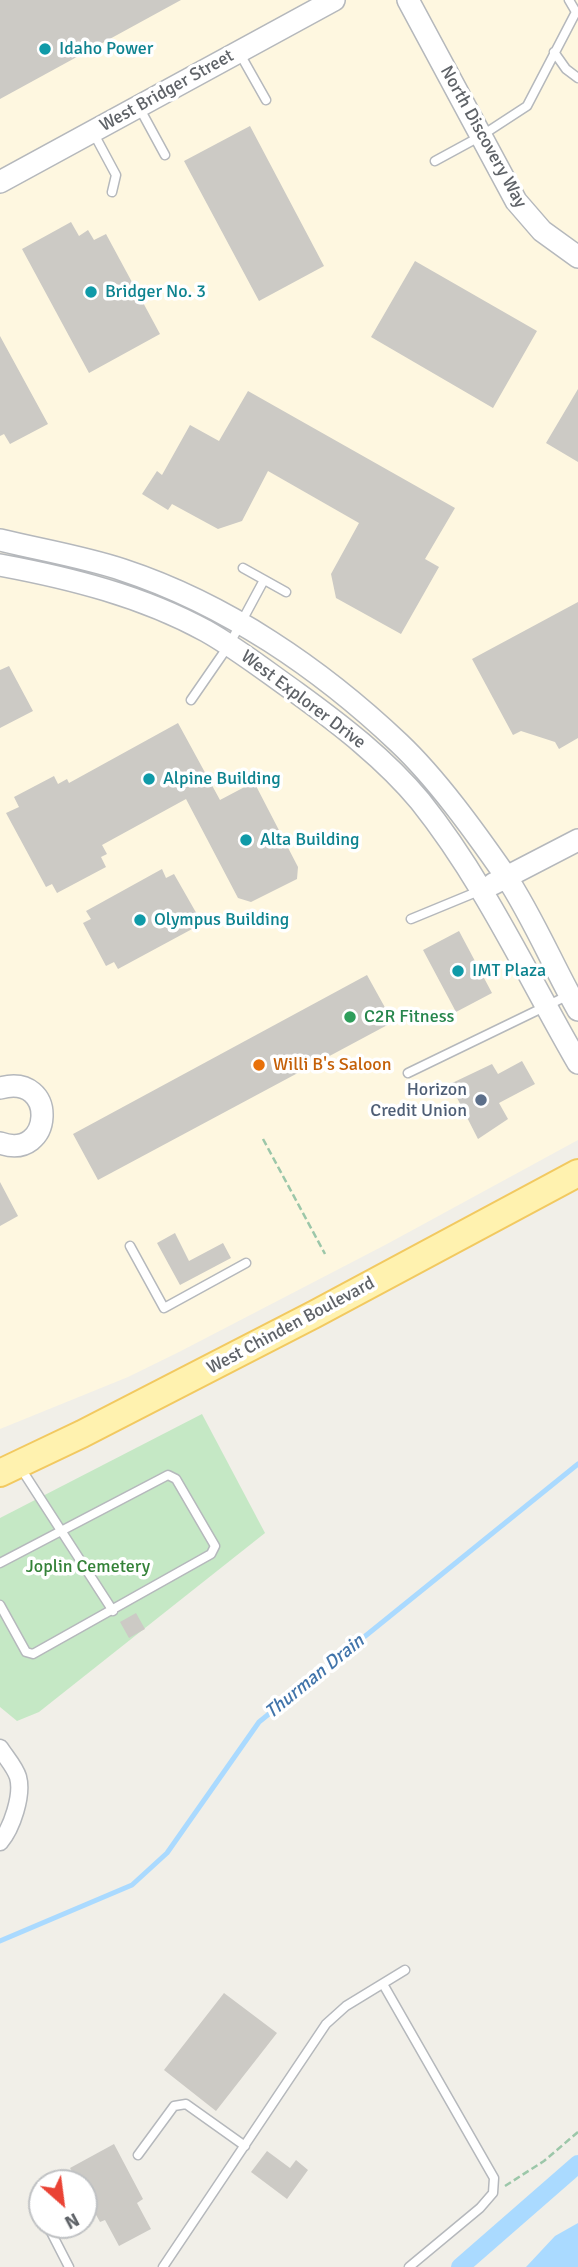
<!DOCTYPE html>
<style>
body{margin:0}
#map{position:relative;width:578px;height:2267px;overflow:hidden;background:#f1efe8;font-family:Signika,sans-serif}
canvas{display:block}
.north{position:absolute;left:28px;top:2169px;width:70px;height:70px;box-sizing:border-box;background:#fff;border:2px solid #bfc1c3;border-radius:50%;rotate:152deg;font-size:19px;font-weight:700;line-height:28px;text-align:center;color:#5f6368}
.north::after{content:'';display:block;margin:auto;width:24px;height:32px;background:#ea4335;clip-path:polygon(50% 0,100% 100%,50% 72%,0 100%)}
</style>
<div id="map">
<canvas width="578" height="2267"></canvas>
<div class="north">N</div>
</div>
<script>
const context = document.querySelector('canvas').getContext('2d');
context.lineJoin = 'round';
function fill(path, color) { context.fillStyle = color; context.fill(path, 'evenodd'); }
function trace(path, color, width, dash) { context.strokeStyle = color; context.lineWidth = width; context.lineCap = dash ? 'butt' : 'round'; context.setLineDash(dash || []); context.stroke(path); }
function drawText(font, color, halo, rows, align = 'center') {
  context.font = font + ' Signika,sans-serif'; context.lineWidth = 7; context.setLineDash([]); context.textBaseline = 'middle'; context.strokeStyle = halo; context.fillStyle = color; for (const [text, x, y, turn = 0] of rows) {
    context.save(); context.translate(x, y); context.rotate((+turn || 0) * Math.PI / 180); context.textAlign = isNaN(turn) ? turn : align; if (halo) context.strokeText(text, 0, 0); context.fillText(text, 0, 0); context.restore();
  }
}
fill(new Path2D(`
 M0,0H578V1140L387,1244L179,1352L128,1377L0,1429Z`), '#fef7e0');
fill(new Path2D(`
 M202,1414L265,1533L39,1712L17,1721L0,1707V1518Z`), '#c5e8c5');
fill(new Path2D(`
 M578,2223V2267H526L555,2236Z`), '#aadaff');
trace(new Path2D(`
 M0,1941L132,1885L167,1853L259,1722L578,1464`), '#aadaff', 5);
trace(new Path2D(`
 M460,2267L578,2164`), '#aadaff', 18);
fill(new Path2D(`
 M0,0H181L0,99Z
 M250,126L324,266L259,301L184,161Z
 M71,222L79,236L88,230L94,240L106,234L160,334L89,373L22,249Z
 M415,261L537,331L493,408L371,337Z
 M0,336L48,424L10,444L4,434L0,436Z
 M578,389V462L546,443Z
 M248,391L455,508L425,559L439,567L401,634L336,598L331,574L359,523L268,471L242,521L218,529L172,504L168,510L142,494L157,471L162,475L190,425L219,441Z
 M578,602V738L559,749L555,742L521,731L513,735L472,659Z
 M9,666L33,711L0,728V670Z
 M178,723L220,800L254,782L298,867L297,879L251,902L238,898L186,799L102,845L107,854L101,857L106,867L57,893L52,884L46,887L6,813L19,807L14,797L54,776L58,784L67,779L69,783Z
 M162,869L166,878L174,874L198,916L189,921L194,928L118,969L114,962L106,966L83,923L91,919L86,911Z
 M459,931L492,993L456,1012L423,950Z
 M367,975L393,1022L98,1180L73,1134Z
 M522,1061L535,1084L499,1103L508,1119L478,1139L450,1084L492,1064L498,1074Z
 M0,1182L18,1216L0,1226Z
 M175,1233L189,1261L223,1243L231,1258L180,1285L157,1243Z
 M136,1613L145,1629L129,1638L120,1622Z
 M224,1993L277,2033L216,2111L164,2070Z
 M114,2144L143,2199L137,2203L151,2229L119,2246L105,2220L100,2222L84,2193V2183H79L70,2168Z
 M267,2151L290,2168L296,2160L308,2170L287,2199L251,2172Z`), '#cccac5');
const service = new Path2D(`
 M554,52L566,69L578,78
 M240,54L266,100
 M140,109L165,155
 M94,134L116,175L112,192
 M435,161L481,136L527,106L576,12L569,0
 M243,568L286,592
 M191,700L229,645L264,580
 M411,919L479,891
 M408,1073L569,995
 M130,1246L164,1308L246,1263
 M20,1467L113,1611
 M0,1563L168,1475L176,1479L215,1546L211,1554L33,1654L26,1652L0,1605
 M383,1984L494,2178L493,2193L480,2208L409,2267
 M138,2155L174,2106L186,2104L245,2146
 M51,2232L69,2267
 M163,2267L326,2024L346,2006L405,1970`);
const minor = new Path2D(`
 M0,1748C5,1756 15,1767 18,1777C23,1795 12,1828 0,1842`);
const tertiary = new Path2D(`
 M408,0L516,201L542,231L578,257
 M0,182L334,0
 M0,540C41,550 84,557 123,570C226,604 321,669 399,743C437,779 475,832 505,875C533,917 553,966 578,1010
 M0,565C70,578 142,596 206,631C238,649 267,672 297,693C341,725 385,759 420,801C484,881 527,975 578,1063
 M493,884L578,840
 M0,1088C59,1072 53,1162 0,1143`);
const primary = new Path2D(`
 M0,1473L82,1434L315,1314L578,1173`);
trace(service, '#b5b8bc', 11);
trace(minor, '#b5b8bc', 19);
trace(tertiary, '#b5b8bc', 24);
trace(primary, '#f2c960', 30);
trace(new Path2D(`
 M263,1139L325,1254
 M505,2186L544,2161L578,2132`), '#9cc7a9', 2.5, [7, 3.5]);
trace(service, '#fff', 8);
trace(minor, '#fff', 16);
trace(tertiary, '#fff', 21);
trace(primary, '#fff2af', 26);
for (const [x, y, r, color] of [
 [45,49,7,"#0f9aa8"],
 [91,292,7,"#0f9aa8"],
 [149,779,7,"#0f9aa8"],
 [246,840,7,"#0f9aa8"],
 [140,920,7,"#0f9aa8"],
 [458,971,7,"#0f9aa8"],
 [350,1017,7,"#2e9e5b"],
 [259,1065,7,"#e8710a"],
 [481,1100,7,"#5c6f8a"]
]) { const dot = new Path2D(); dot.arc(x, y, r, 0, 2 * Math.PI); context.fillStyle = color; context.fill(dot); trace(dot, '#fff', 2.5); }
drawText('18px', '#0d838f', '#fff', [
 ["Idaho Power",59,49],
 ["Bridger No. 3",105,292],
 ["Alpine Building",163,779],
 ["Alta Building",260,840],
 ["Olympus Building",154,920],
 ["IMT Plaza",472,971]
], 'left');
drawText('18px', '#5f6368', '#fff', [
 ["West Bridger Street",167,91,-29],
 ["North Discovery Way",483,137,61],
 ["West Explorer Drive",303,700,37],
 ["West Chinden Boulevard",291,1326,-28]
]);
drawText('18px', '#27864d', '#fff', [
 ["C2R Fitness",364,1017]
], 'left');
drawText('18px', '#c56008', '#fff', [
 ["Willi B's Saloon",273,1065]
], 'left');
drawText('18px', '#4e5e75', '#fff', [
 ["Horizon",467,1090],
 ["Credit Union",467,1111]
], 'right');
drawText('18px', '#348238', '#fff', [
 ["Joplin Cemetery",88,1567]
]);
drawText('italic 19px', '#4174aa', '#fff', [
 ["Thurman Drain",315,1677,-39]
]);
</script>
